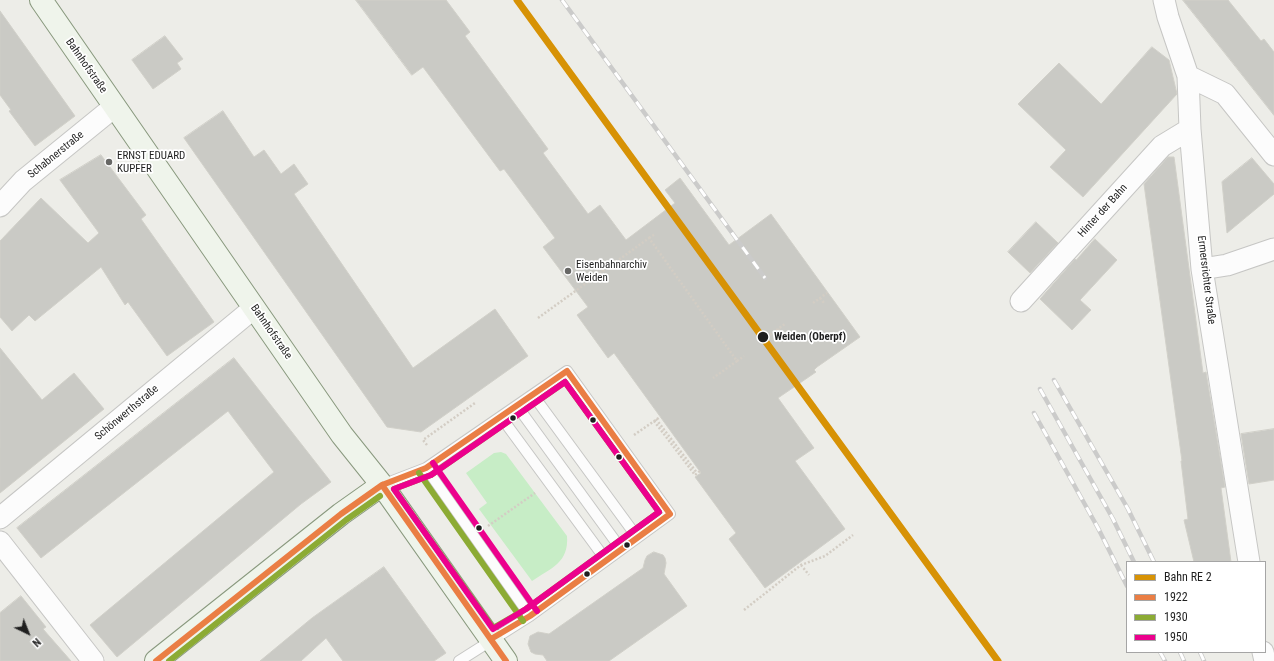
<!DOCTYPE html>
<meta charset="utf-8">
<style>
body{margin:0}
#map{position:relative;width:1274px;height:661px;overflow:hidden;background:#edede8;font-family:"Roboto Condensed",sans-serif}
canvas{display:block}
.legend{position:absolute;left:1126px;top:561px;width:140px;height:92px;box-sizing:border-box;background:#fff;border:1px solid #a5a5a5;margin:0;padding:5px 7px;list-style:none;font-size:12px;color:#1f1f1f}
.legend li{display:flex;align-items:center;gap:8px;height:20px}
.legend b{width:20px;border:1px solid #a5a5a5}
.north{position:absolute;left:8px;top:613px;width:40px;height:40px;-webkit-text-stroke:3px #fff;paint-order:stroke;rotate:137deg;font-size:11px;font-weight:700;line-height:16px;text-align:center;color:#1f1f1f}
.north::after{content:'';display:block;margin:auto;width:14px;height:18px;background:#1f1f1f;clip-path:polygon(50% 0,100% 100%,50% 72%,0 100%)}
</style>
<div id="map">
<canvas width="1274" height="661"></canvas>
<ul class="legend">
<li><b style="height:5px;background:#d79205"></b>Bahn RE 2</li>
<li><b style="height:5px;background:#ea7e44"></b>1922</li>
<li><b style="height:5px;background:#8cab34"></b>1930</li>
<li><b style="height:5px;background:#ec008d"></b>1950</li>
</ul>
<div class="north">N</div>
</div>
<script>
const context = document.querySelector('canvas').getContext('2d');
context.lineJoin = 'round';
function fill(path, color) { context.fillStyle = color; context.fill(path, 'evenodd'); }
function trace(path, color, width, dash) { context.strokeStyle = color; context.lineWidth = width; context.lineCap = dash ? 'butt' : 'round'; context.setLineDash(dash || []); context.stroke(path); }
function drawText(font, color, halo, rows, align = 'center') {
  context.font = font + ' "Roboto Condensed",sans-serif'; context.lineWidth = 3.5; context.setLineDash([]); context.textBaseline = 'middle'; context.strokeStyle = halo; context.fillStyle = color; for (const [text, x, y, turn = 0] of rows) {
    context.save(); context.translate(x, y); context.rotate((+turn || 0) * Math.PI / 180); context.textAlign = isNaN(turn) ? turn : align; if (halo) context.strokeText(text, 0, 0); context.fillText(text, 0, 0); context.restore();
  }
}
fill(new Path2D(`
 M501,452L506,454L567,536C569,563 551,568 532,581L479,509L487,503L466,473L494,453Z`), '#c7edc6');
const building = new Path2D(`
 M356,0H446L470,32L465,36L548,149L543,153L588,214L600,205L626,240L675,203L665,190L680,178L729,245L771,214L860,337L817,367L814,370L816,372L778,398L814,448L795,461L845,529L765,588L729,539L736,533L695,477L701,473L614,353L608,358L577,315L588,307L543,247L555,238L504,169L500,171L423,67L412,75Z
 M1183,0H1228L1261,41L1264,39L1274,52V115Z
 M0,11L75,116L35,146L9,111L11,110L0,95Z
 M165,36L183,59L177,63L181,69L153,89L132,60Z
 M1152,47L1169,60L1177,94L1083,197L1050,167L1066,150L1018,104L1059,63L1101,104Z
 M223,111L254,157L264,150L281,174L294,164L308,184L294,194L413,368L495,309L528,356L421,432L387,427L184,138Z
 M101,155L146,215L141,219L214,322L167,356L128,302L125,305L101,267L35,321L29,315L12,331L0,317V241L41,198L88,243L99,233L60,180Z
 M1168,157H1174L1203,373L1206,372L1225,487L1221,488L1231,562H1194L1184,520L1188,519L1181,461H1182L1144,184Z
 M1252,158L1274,184V194L1227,233L1222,182Z
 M1036,222L1058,243L1030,273L1008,252Z
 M1095,239L1117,260L1080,300L1091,310L1072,330L1040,299L1075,259L1076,260Z
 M0,348L42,400L74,373L104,409L0,493Z
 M234,358L331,482L301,504L117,657L90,625L274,472L228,411L41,558L17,528Z
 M1274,429V480L1249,484L1241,434Z
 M654,552L663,555L665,558L666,563L664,574L687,606L609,661H547L543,655L535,654L531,652L528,644L530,636L538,632L549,634L643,568L645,560L647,556Z
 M384,567L446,653L434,661H343L326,638L301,661H260L312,618Z
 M21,596L46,627L43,629L71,661H0V613Z`);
fill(building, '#cacac5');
trace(building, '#d1d0c9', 1);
const service = new Path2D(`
 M533,395L637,537
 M517,406L621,549
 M501,417L606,560
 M426,468L530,616
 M382,485L426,468L567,371L670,514L530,616L459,661`);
const minor = new Path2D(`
 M1164,0L1168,17L1188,76L1190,129L1202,269L1249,562
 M1188,76L1225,94L1274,155
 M0,206L23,181L114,107
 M1202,269L1227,265L1274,249
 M1021,301L1162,146L1190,129
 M0,518L254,308
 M0,542L93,661
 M1263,652L1265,661`);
const secondary = new Path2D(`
 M41,0L342,435L382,485L506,661
 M156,661L341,514L382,485`);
trace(service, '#c6c6c4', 12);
trace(minor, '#c6c6c4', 23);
trace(secondary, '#89997e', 24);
trace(new Path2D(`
 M649,238L655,234
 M595,260L603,271
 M820,298L824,303
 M813,303L827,293
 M538,318L649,238L737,361L713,378
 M778,329L782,334
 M770,335L786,323
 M737,361L744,356
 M656,419L697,473
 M654,421L695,475L700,471
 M634,435L660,417
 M427,445L423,440L475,403
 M488,526L535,493
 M801,565L809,575
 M744,610L801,565L825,556L853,535`), '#d3cdc4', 2.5, [2, 2]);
trace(service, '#fcfcfc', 10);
trace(minor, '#fcfcfc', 21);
trace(secondary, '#eff4eb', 22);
const rail = new Path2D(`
 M562,0L765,278
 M1054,380L1128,509L1154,562
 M1040,389L1113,519L1134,562
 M1034,413L1098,528L1127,586
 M1160,652L1165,661
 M1180,652L1184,661
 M1200,652L1204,661`);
trace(rail, '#cbcbca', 4.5);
trace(rail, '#fff', 3, [9]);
trace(new Path2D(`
 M382,485L506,661
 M156,661L341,514L382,485L426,468L567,371L670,514L530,616L491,639`), '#ea7e44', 6);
trace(new Path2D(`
 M565,382L659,512L526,609L493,628L394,489L431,475Z
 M419,473L523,621
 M169,661L346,520L380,496`), '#8cab34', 6);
trace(new Path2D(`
 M565,382L659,512L526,609L493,629L394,489L431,475Z
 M433,463L537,611`), '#ec008d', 6);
trace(new Path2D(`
 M517,0L998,661`), '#d79205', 7);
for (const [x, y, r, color] of [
 [109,162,4,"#676765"],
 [568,271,4,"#676765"],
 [763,337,6,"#1f1f1f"],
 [513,418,3.5,"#1f1f1f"],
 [593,420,3.5,"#1f1f1f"],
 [619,457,3.5,"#1f1f1f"],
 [479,528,3.5,"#1f1f1f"],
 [627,545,3.5,"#1f1f1f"],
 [587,574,3.5,"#1f1f1f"]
]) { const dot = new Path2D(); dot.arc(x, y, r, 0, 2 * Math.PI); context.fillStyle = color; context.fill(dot); trace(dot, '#fff', 1.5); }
drawText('11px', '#1f1f1f', '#fff', [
 ["Bahnhofstraße",86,66,55],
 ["Schabnerstraße",56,155,-39],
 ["Hinter der Bahn",1103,211,-48],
 ["Ermersrichter Straße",1206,280,83],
 ["Bahnhofstraße",271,332,55],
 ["Schönwerthstraße",127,413,-40]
]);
drawText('11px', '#1f1f1f', '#fff', [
 ["ERNST EDUARD",117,156],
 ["KUPFER",117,169],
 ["Eisenbahnarchiv",576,265],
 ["Weiden",576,278]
], 'left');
drawText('bold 11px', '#1f1f1f', '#fff', [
 ["Weiden (Oberpf)",774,337]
], 'left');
</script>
